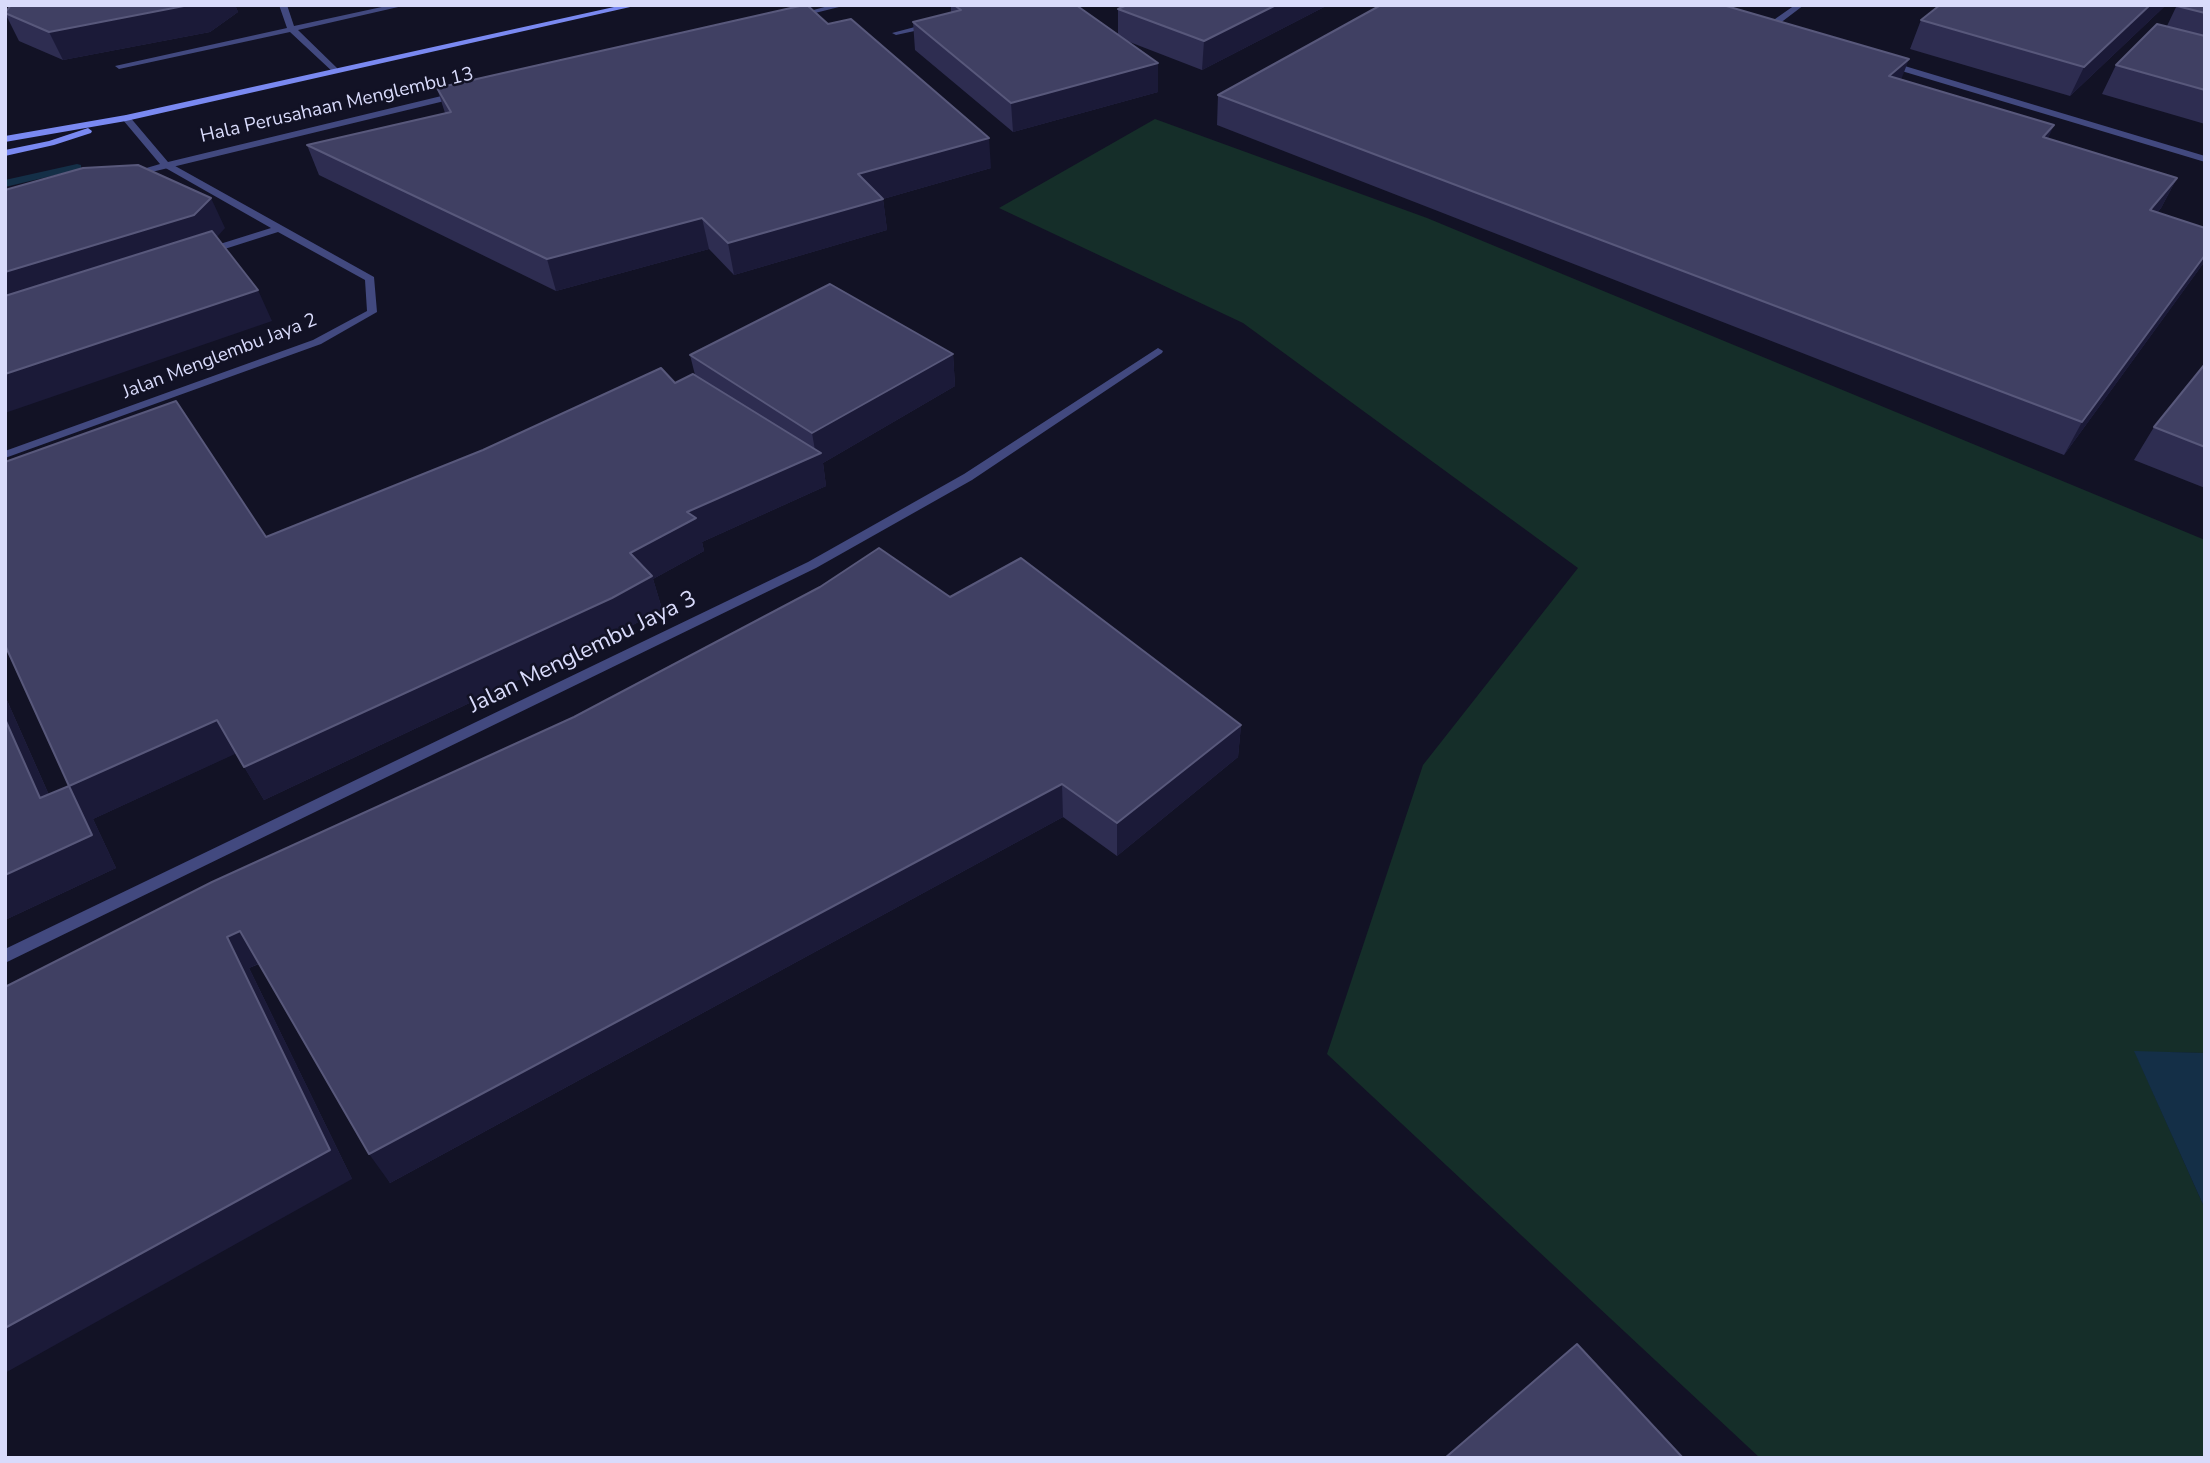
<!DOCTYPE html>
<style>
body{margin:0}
#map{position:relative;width:2210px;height:1463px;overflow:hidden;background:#121225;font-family:"Nunito Sans",sans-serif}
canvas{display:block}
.frame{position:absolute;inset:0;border:7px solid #d9dbfb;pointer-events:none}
</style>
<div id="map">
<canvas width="2210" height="1463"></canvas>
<div class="frame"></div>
</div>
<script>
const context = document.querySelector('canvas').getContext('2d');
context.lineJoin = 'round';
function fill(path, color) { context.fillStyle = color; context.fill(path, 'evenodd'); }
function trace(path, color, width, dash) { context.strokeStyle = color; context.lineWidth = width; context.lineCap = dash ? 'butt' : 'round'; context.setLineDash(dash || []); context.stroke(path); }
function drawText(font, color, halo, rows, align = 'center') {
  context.font = font + ' "Nunito Sans",sans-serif'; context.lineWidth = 5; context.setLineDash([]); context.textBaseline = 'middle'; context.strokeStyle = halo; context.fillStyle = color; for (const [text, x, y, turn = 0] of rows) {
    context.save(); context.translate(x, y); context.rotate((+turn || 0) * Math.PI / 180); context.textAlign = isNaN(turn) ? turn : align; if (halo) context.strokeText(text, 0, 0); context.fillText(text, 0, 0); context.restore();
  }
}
fill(new Path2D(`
 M1155,119L1427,218L2205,540V1053L2135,1052L2205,1209V1458H1760L1327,1054L1423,765L1578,568L1243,323L999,208Z`), '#152e29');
fill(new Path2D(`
 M2134,1051L2205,1053V1209Z`), '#142f47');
fill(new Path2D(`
 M77,164L81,165V169L5,187V180Z`), '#142f47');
fill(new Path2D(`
 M930,23L934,25L933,27L896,35L892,33Z
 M162,162H168L374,277L377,312L321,344L5,458V451L313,340L367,311L365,280L278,232L212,253H204V249L271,228L162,166Z`), '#42497f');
fill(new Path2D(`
 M279,5H287L294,26L391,5H407L298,30L337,68V72L334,73L290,32L119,69L115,66L287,28Z
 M832,5H847L795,18L791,16Z
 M1795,5H1804L1771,30H1765V26Z
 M1888,61L2205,156V162L1885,66L1884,64Z
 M458,92L461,93V97L131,177L126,174L160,164L123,120L122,118L126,115L129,116L168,162Z
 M1158,348L1163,351L1162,353L972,480L816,568L5,963V949L808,562L964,474Z`), '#42497f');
fill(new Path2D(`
 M623,5H639L126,121L5,142V136L126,115Z
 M88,128L92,131L91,133L54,145L5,156V150L49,141Z`), '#7a89f1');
fill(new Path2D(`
 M11,5H235L238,12L210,32L63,60L19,41L5,13V12Z
 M951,5H1076L1118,35V9L1127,5H1328L1202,70L1127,41L1158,92L1013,132L915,50L913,22L951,13Z
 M2166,5L2070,96L1910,49L1921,20Z
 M2177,5H2205V124L2102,94L2116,65L2167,26Z
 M1902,79L2048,139L2177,178L2161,208L2157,213L2205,228V261L2064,455L1217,125L1218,95Z
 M437,88L991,168L883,199L887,230L734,275L709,249L556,291L319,175L307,145L445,113Z
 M953,354L955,386L823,463L826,486L702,542L704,551L653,579L662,609L622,631L264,800L236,753L93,819L116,868L5,920V696L49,795L69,786L266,537L695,375L690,355Z
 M2205,364V488L2134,460L2154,427Z
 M950,597L1241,725L1238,757L1117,856L1063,817L390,1183L259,964L249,968L352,1179L5,987Z`), '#2e2d51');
fill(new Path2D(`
 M189,5H235L238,12L210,32L63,60L49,32Z
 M1276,5H1328L1202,70L1204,41Z
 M2150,5H2166L2070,96L2084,67Z
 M1909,59L1898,88L1889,76Z
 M1158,63V92L1013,132L1011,103Z
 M2054,125L2041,155L2043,137Z
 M989,138L991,168L862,205L858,174Z
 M2177,178L2161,208L2134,241L2150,210Z
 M211,198L225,228L209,246L5,309V272Z
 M883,199L887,230L734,275L728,243Z
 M702,218L709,249L556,291L547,259Z
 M2205,255V261L2064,455L2082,422Z
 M258,290L272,321L5,413V374Z
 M953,354L955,386L823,463L826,486L702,542L704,551L653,579L662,609L622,631L264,800L244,767L687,512L816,456L812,433Z
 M5,696L65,831L40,798L5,719Z
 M217,720L237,753L93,819L116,868L5,920V875L69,786Z
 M1241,725L1238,757L1117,856V823Z
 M1062,784L1063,817L390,1183L369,1154Z
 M240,931L262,962L249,968L352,1179L5,1373V1328L227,937Z`), '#1b1a38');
const building = new Path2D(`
 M11,5H189L49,32L5,13Z
 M804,5H807L828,24L851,19L989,138L858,174L883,199L728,243L702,218L547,259L307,145L451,112L437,88Z
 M954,5H1076L1158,63L1011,103L913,22L961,10Z
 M1127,5H1276L1204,41L1118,9Z
 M1381,5H1723L1909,59L1889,76L2054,125L2043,137L2177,178L2150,210L2205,228V255L2082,422L1218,95Z
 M1940,5H2150L2084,67L1921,20Z
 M2177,5H2205V13L2177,6Z
 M2157,24L2205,36V90L2116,65Z
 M138,165L211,198L194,215L5,272V190L83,168Z
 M212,231L258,290L5,374V296Z
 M830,284L953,354L812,433L690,355Z
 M2205,364V447L2154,427Z
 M661,368L675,383L693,374L821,453L687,512L696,518L630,553L652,576L612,598L244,767L217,720L69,786L5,645V462L176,401L266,537L483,450Z
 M879,548L950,597L1021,558L1241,725L1117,823L1062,784L369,1154L240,931L227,937L330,1150L5,1328V987L212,882L574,717L820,587Z
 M5,719L40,798L69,786L92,835L5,875Z
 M1577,1344L1683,1458H1445Z`);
fill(building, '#404063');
trace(building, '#58587b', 2);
drawText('19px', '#d9dbfb', '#121225', [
 ["Hala Perusahaan Menglembu 13",337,106,-13],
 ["Jalan Menglembu Jaya 2",220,357,-21]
]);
drawText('23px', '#d9dbfb', '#121225', [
 ["Jalan Menglembu Jaya 3",583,653,-26]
]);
</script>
